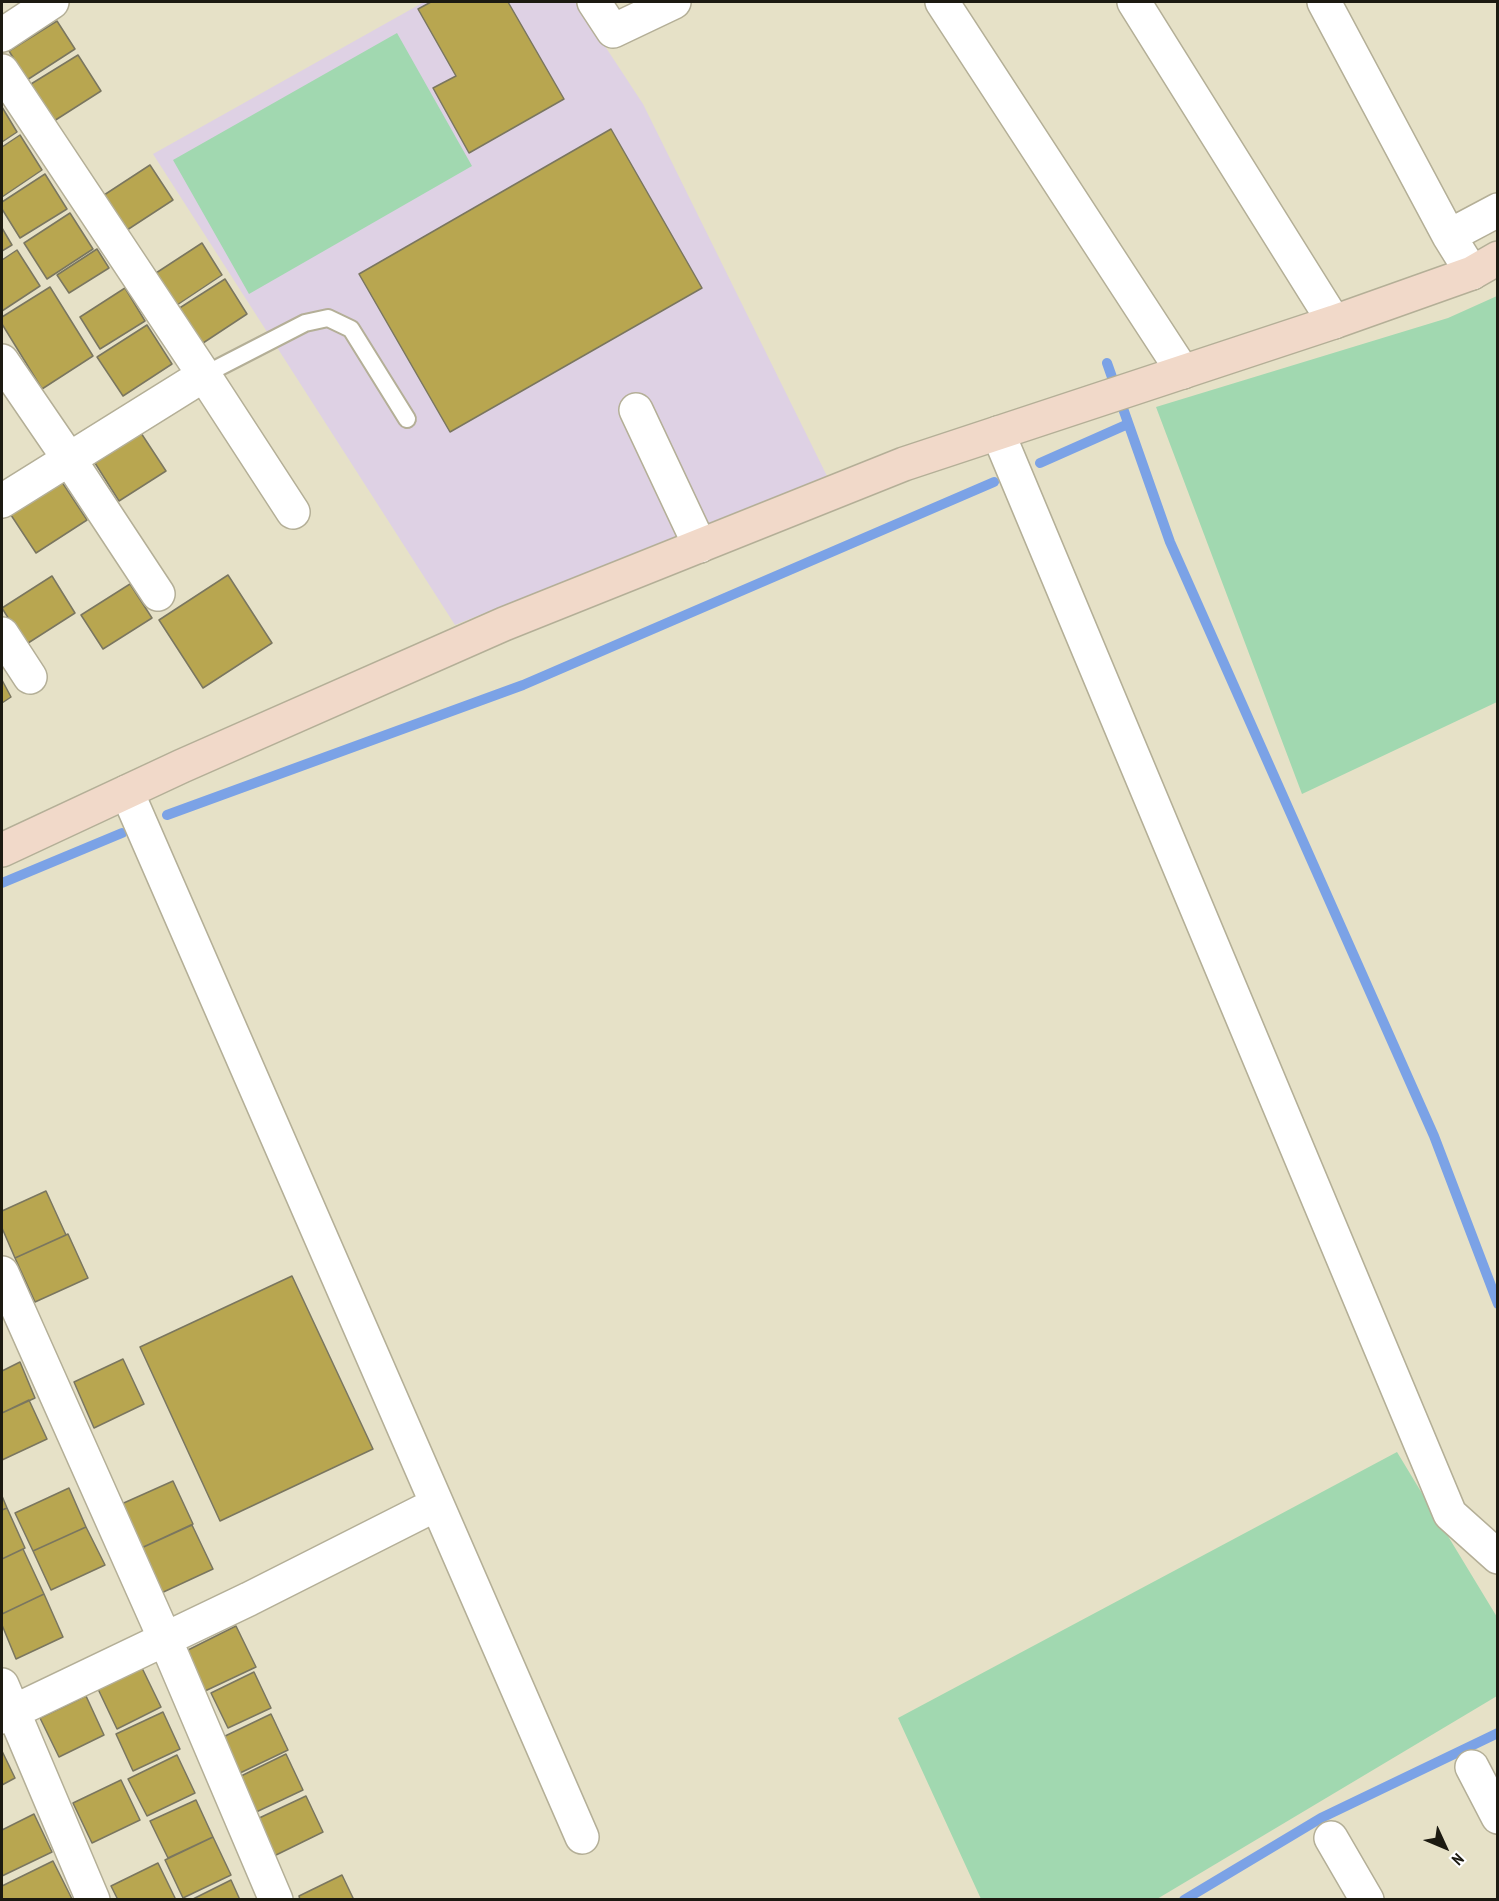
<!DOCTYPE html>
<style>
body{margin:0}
#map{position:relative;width:1499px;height:1901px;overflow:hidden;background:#e6e1c7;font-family:"PT Sans Narrow",sans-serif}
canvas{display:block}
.frame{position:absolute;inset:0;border:3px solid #1c1a11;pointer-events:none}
.north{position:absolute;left:1415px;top:1817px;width:60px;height:60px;-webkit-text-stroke:4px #fff;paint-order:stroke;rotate:134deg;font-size:16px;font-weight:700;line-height:24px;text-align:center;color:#1c1a11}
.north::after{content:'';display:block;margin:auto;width:21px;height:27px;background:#1c1a11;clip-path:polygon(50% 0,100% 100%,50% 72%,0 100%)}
</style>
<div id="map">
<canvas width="1499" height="1901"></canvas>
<div class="frame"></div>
<div class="north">N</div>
</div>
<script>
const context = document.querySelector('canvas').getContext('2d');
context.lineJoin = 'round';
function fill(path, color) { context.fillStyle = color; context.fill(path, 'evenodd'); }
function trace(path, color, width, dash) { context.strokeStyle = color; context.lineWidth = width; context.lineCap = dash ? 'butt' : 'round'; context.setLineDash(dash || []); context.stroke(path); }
fill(new Path2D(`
 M424,2H576L643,104L827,476L455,625L153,154Z`), '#ded1e4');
fill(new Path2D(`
 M397,33L472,166L249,294L173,160Z
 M1497,296V702L1302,794L1156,407L1448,318Z
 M1397,1452L1497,1617V1696L1157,1899H981L898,1718Z`), '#a1d8b0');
trace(new Path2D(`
 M1107,363L1170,542L1434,1136L1498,1304
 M1040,463L1128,424
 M167,815L523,685L994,482
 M2,883L122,833
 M1184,1900L1321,1818L1498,1733`), '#7ba2e6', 10);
const building = new Path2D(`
 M431,2H508L564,99L469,153L433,88L456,76L418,9Z
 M57,21L75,49L27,80L9,51Z
 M78,55L101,91L54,121L31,84Z
 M2,107L17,132L2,142Z
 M611,129L702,288L450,432L359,274Z
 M20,135L42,170L2,197V147Z
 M150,165L173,200L124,232L101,197Z
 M45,174L67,209L20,238L2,209V202Z
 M70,213L93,249L47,279L24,243Z
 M2,228L12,245L2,251Z
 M202,243L222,275L177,305L156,273Z
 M97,249L109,268L69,293L57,275Z
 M17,250L40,286L2,311V260Z
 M225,279L247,314L200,345L178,309Z
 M50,287L93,356L42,389L2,324V317Z
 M125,288L145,321L100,349L80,317Z
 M147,325L172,364L123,396L97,357Z
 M141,433L166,471L119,501L95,463Z
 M60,479L87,520L36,553L9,512Z
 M228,575L272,643L203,688L159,620Z
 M52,576L75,613L25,645L2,608Z
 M130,584L152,618L103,649L81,615Z
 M2,680L11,697L2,703Z
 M46,1191L66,1235L15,1258L2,1228V1211Z
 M68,1234L88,1278L35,1302L15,1258Z
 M292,1276L373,1449L220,1521L140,1347Z
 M123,1359L144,1404L94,1428L74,1382Z
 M20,1362L35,1398L2,1413V1371Z
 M29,1400L47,1439L2,1460V1413Z
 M173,1481L193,1524L137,1550L117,1506Z
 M69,1488L86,1527L33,1551L15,1513Z
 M2,1496L7,1508L2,1510Z
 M7,1508L25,1548L2,1559V1510Z
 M192,1525L213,1569L157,1595L137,1550Z
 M86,1527L105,1565L51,1590L33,1551Z
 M23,1549L44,1594L2,1614V1559Z
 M44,1594L63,1637L16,1659L2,1625V1614Z
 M236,1626L256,1667L205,1691L186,1651Z
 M142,1668L161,1707L117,1729L98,1689Z
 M254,1672L271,1708L228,1728L211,1693Z
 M86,1696L104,1735L59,1757L40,1718Z
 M163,1712L180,1749L133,1771L116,1734Z
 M271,1714L288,1750L238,1774L221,1738Z
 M2,1751L15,1778L2,1785Z
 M286,1754L303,1790L254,1813L237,1778Z
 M177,1755L195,1793L147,1816L128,1779Z
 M121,1780L140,1820L92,1843L73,1803Z
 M306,1796L323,1832L272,1857L255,1820Z
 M196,1800L213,1837L168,1858L150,1821Z
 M34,1814L52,1852L2,1876V1830Z
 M213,1837L231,1875L183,1898L165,1860Z
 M53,1861L72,1899L2,1900V1886Z
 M158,1863L176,1900H118L111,1886Z
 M342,1875L354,1900H300L299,1896Z
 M231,1880L240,1900H191Z`);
fill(building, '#b8a650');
trace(building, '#7a765f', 1.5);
const lane = new Path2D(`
 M204,375L305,323L328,318L351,329L407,419`);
const street = new Path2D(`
 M594,2L613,31L674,2
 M942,2L1183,372
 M1134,2L1334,322
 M1324,2L1449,236L1472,273
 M2,35L52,2
 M2,71L204,375
 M1449,236L1498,210
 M2,361L69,459L158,594
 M636,410L700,546
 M998,433L1450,1514L1498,1557
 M2,501L204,375L293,512
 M2,634L30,677
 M127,792L582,1837
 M2,1273L165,1639L276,1900
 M2,1685L93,1900
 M2,1717L249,1599L437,1504
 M1472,1767L1498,1817
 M1331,1838L1367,1900`);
const secondary = new Path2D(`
 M2,850L182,766L504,624L904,464L1334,322L1472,273L1498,258`);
trace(lane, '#b4af97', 20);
trace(street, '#b4af97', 36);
trace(secondary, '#b4af97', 36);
trace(lane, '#fff', 16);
trace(street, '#fff', 33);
trace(secondary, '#f1d9c9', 33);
</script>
